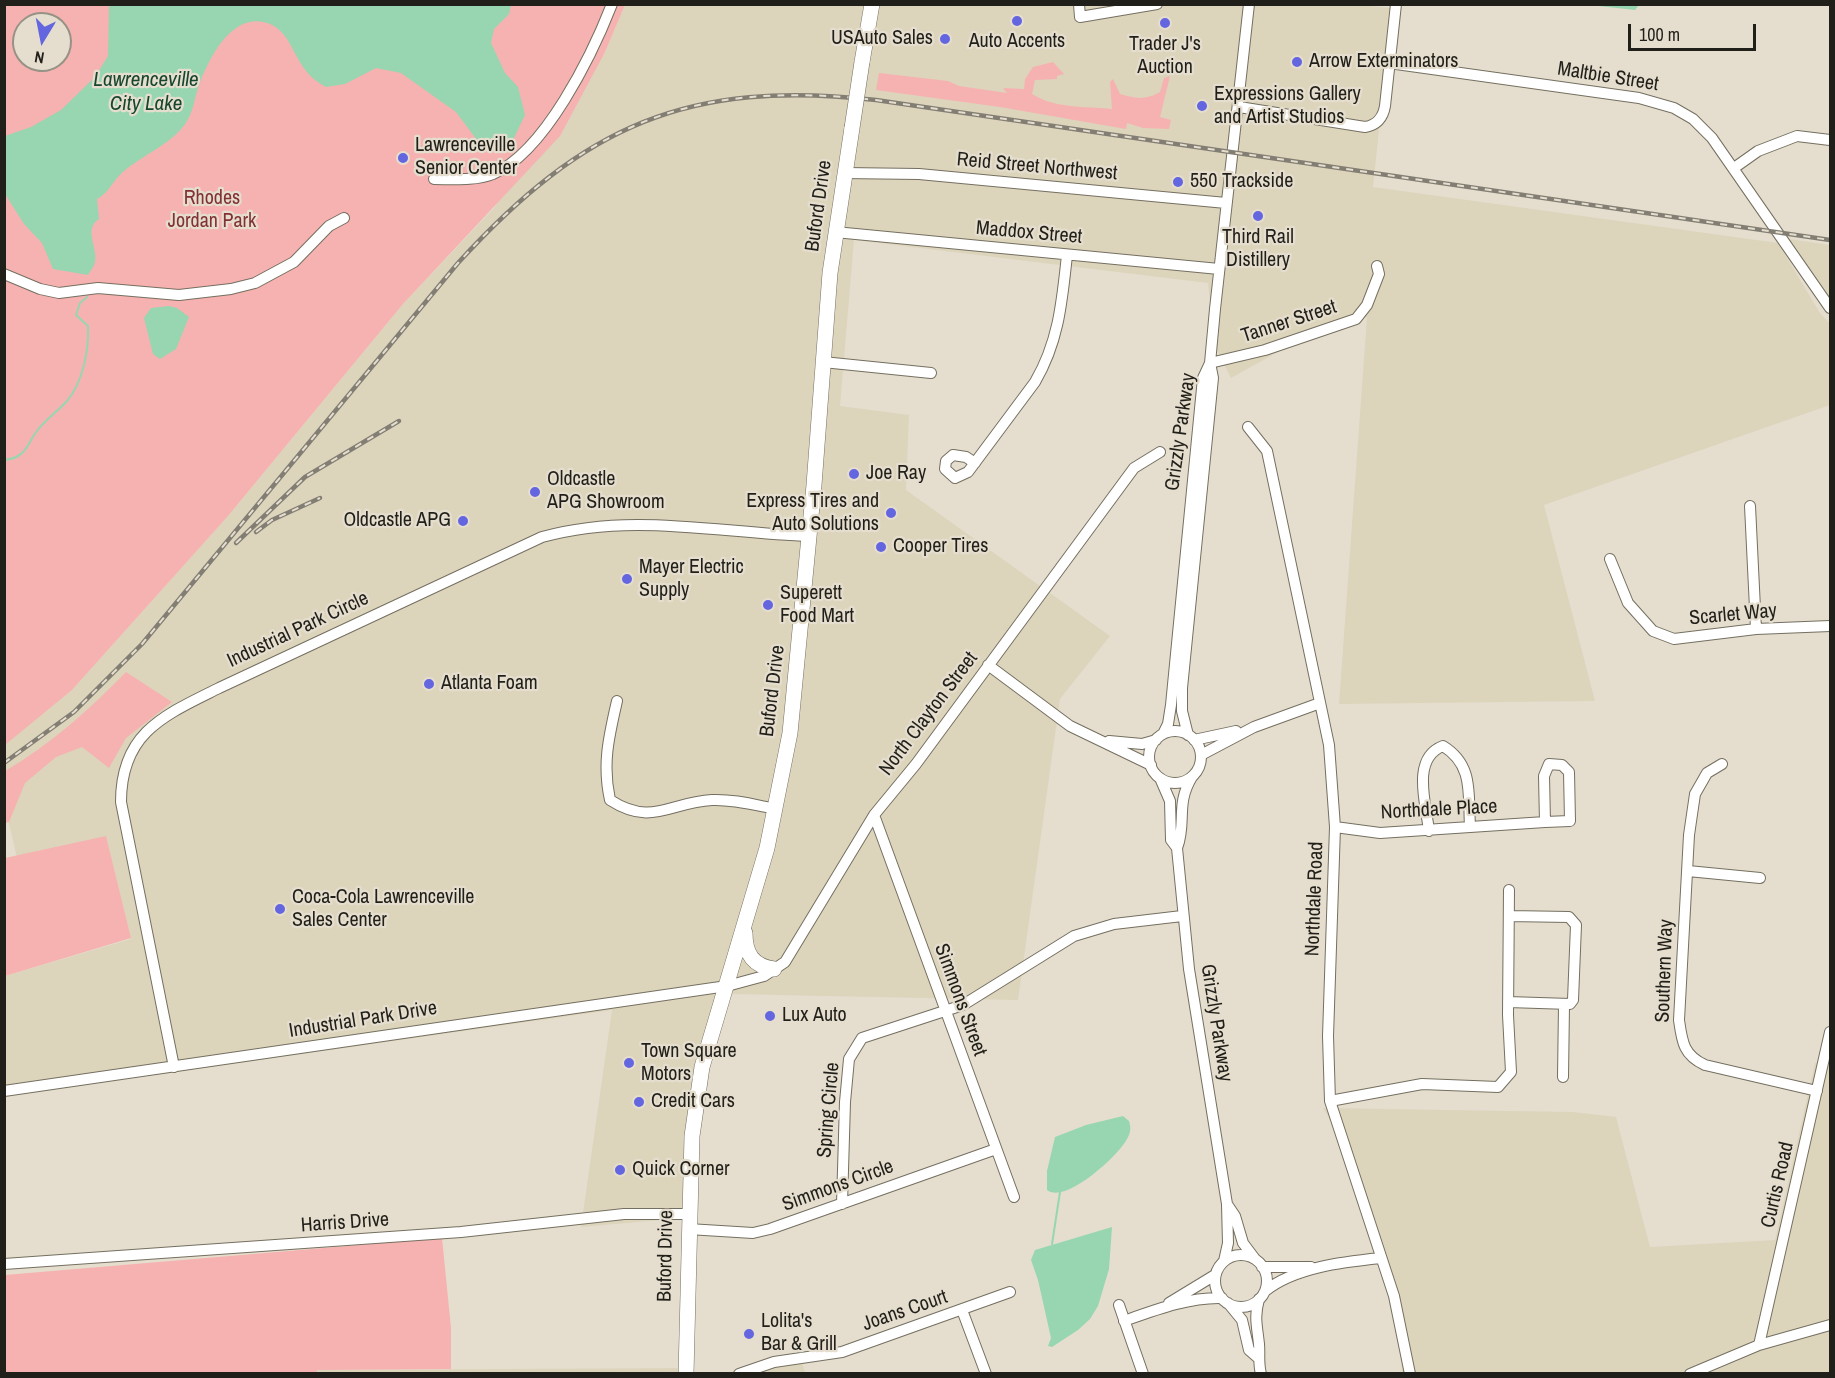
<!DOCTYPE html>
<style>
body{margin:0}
#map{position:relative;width:1835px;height:1378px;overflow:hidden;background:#e5dece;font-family:"Archivo Narrow",sans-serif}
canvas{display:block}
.frame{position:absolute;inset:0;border:6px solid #211f19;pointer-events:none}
.north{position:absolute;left:12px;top:12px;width:60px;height:60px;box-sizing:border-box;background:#e5dece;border:2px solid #979286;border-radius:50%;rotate:190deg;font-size:16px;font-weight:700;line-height:24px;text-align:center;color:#211f19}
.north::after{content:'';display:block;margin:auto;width:21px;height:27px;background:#6466df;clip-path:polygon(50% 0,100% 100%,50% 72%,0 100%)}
.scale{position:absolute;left:1628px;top:24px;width:128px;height:27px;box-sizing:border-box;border:3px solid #211f19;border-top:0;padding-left:8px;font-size:18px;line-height:21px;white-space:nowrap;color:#211f19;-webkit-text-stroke:4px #e5dece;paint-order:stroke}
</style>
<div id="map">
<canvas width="1835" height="1378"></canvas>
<div class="frame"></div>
<div class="north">N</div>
<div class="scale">100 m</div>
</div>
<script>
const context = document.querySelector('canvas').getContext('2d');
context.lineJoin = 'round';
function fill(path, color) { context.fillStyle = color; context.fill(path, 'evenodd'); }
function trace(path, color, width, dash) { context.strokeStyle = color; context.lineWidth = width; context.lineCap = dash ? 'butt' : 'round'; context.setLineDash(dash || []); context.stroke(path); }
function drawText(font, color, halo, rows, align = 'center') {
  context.font = font + ' "Archivo Narrow",sans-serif'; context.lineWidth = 4.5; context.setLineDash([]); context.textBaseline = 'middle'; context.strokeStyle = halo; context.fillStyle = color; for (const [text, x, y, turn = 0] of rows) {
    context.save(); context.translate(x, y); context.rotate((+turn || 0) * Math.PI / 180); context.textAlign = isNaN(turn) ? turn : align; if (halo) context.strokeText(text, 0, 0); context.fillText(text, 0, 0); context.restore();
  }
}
fill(new Path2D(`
 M1348,4L1392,8L1373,187L1778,243L1820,313L1830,324V405L1544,505L1595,701L1339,704L1367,317L1301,339L1231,378L1215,347L1208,283L854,240L840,406L909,415L906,490L1110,636L1060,699L1018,1000L730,994L692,1094L684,1218L581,1227L612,1010L5,1096V976L131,939L106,837L17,858L5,806L4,745L72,690L228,516L403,304L493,209L605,52L625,5Z
 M1789,239L1830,245V298Z
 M1815,1063L1830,1065V1373H1402L1401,1344L1354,1159L1323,1108L1573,1112L1616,1117L1650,1247L1775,1240Z
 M801,1359L805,1373L755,1374Z
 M686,1368V1374H316V1370Z`), '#ddd4bc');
fill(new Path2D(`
 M5,5H625L605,52L560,136L403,304L228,516L72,690L5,745ZM24,24H60V60H24Z
 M1053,62L1064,74L1057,76V79L1035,80L1032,94C1056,109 1084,106 1112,109L1110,82L1113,79L1120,94C1136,99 1146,100 1160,92L1164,78L1170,76L1160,117L1171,120L1169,129L1143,128L1127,123L1126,129L1000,107L876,90L879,73L948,81L959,86L1007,93L1003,88L1024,89L1025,79L1033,67Z
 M126,672L172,702L126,738L109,768L82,747L56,757L25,783L9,822L5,823V771C50,745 90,709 126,672Z
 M106,836L131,938L5,976V858Z
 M442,1238L451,1328V1369L317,1370L316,1374H5V1275Z`), '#f6b2b0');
fill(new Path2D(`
 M109,5H511L509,14L494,29L491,43L505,73L518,87L525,115L514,138L499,149H490L480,144L456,112L401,73L376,68L345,84L326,87C292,70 296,35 270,24C233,9 209,58 199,85C194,99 194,111 185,124C171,144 143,155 124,171C112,181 109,193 97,199L99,219C83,229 98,248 95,262C94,267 90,271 88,275L53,269L42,243L24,224L5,194V136L31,127L61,110L95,77L108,56Z
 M1590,5L1639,4V5L1635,10Z
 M169,306L177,308L189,317L176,349L160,359L153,354L144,318L151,308Z
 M1123,1116L1129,1121C1131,1128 1131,1132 1127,1139C1119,1155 1065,1205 1047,1190V1171L1055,1137L1086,1125Z
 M1112,1227L1109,1269L1098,1306L1090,1319L1078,1330L1052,1347L1048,1346L1051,1338L1038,1280L1031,1260L1035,1250Z`), '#97d6b1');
trace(new Path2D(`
 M4,460C24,458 26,448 34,435C42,422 57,412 67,401C83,382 89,350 88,326L76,315L80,303L87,297
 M1052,1244L1060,1192`), '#97d6b1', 2);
const minor = new Path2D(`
 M1079,4L1080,17L1157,4
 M1389,63L1639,98L1674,108L1693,119L1712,138L1830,308
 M1239,107L1365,127C1377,125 1383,118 1385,106L1396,4
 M1734,168L1758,151L1797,136L1830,140
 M844,173L919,174L1226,203
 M434,179C453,179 475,181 493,174C545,152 592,55 612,4
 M835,232L1219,269
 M4,274L40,289L59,293L98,288L179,295L231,289L255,283L294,262L329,226L344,218
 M823,362L931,373
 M1210,363L1265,350L1356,319L1367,305L1379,274L1377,266
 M1248,427L1267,451L1329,745L1335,827L1328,1036L1330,1101L1394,1296L1410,1374
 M975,463L966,457L953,455L946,461L945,469L955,478L968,472L1035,382C1059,341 1062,301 1067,255
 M1750,506L1756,629
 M1610,559L1628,603L1653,631L1674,639L1756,629L1830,626
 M988,665L1070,726L1151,765
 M617,701C609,736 602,764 610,800C652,827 670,802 712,800C733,799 755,805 776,809
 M1149 757a26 26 0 1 1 52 0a26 26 0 1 1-52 0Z
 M1163,734L1168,724L1171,705L1203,378L1210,363
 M1188,735L1182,711V688L1213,378L1210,363L1215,309L1249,4
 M1194,740L1236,731
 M1109,741L1142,744L1156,740
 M1201,755L1254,727L1320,703
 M1549,764L1562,765L1569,772L1570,821L1545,822L1544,776Z
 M1722,764L1707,773L1695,794L1689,835L1679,1020C1682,1041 1683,1055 1705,1065L1817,1091
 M1192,777C1175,805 1187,822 1177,848L1189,969L1227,1204L1228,1243L1224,1261
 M1160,778L1170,801L1171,840L1177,848
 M874,815L1014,1197
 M1335,827L1380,833L1545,822
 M1429,831C1426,804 1411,758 1443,746C1474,765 1468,794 1470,827
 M1688,871L1760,878
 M1508,1002L1570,1004L1573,1000L1576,925L1569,917L1509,916
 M174,1067L121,802C121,732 165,715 219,688L542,537C632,512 718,533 809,536
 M1563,1077L1564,1005
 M4,1091L727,986L764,976L785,962L874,815L916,764L1134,468L1160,452
 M1330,1101L1422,1084L1498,1087L1511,1072L1508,1015L1509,890
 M842,1204L845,1102L849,1059L862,1038L963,1005L1074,936L1114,924L1182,916
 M1227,1204L1235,1216L1243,1243L1255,1259
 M688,1229L753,1233L770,1229L996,1149
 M1215 1281a26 26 0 1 1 52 0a26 26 0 1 1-52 0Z
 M4,1264L461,1232L624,1214H688
 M1262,1267H1311
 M1265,1291C1295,1267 1343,1262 1381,1258
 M1259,1299C1254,1318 1257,1325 1259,1344C1260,1354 1258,1363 1261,1374
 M1169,1303L1215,1275
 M1228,1303L1242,1320L1249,1350L1257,1357
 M1119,1305L1143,1374
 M962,1310L986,1374
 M1124,1321C1155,1310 1189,1297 1222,1298
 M1759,1345L1830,1032
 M739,1374L774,1362L842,1352L1010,1292
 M1690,1374L1759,1345L1830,1325`);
const highway = new Path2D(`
 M862,62L872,4
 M745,933C745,954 753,966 774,969
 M686,1374L692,1136L702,1067L767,848L790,733L814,485L830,273L852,128`);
trace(minor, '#746f60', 12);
trace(highway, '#746f60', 16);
trace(minor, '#fff', 10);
trace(highway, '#fff', 15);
const rail = new Path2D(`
 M256,532L272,520L320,498
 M236,543L305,477L399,421
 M4,763L74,712L142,644L458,263C584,125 688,79 876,100L1830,240`);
trace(rail, '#837e73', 4.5);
trace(rail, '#e5dece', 2, [7]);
const highwayBridge = new Path2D(`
 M852,128L862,62`);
trace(highwayBridge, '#746f60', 16, []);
trace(highwayBridge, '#fff', 15);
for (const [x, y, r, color] of [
 [1017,21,6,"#6466df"],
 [1165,23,6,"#6466df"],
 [945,39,6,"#6466df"],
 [1297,62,6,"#6466df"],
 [1202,106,6,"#6466df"],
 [403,158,6,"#6466df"],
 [1178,182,6,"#6466df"],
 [1258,216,6,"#6466df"],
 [854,474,6,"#6466df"],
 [535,492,6,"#6466df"],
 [891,513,6,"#6466df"],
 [463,521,6,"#6466df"],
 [881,547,6,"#6466df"],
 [627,579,6,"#6466df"],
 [768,605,6,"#6466df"],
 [429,684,6,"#6466df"],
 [280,909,6,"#6466df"],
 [770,1016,6,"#6466df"],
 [629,1063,6,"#6466df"],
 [639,1102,6,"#6466df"],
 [620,1170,6,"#6466df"],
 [749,1334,6,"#6466df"]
]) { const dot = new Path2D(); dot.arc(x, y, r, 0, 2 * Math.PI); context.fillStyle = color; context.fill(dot); trace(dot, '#e5dece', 2); }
drawText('20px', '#211f19', '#e5dece', [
 ["USAuto Sales",933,39,"right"],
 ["Auto Accents",1017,42,"center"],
 ["Trader J's",1165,45,"center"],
 ["Auction",1165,68,"center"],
 ["Arrow Exterminators",1309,62],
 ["Expressions Gallery",1214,95],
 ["and Artist Studios",1214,118],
 ["Lawrenceville",415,146],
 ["Senior Center",415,169],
 ["550 Trackside",1190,182],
 ["Third Rail",1258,238,"center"],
 ["Distillery",1258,261,"center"],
 ["Joe Ray",866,474],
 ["Oldcastle",547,480],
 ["APG Showroom",547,503],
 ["Express Tires and",879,502,"right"],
 ["Auto Solutions",879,525,"right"],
 ["Oldcastle APG",451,521,"right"],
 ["Cooper Tires",893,547],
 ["Mayer Electric",639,568],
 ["Supply",639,591],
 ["Superett",780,594],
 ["Food Mart",780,617],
 ["Atlanta Foam",441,684],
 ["Coca-Cola Lawrenceville",292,898],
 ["Sales Center",292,921],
 ["Lux Auto",782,1016],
 ["Town Square",641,1052],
 ["Motors",641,1075],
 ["Credit Cars",651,1102],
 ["Quick Corner",632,1170],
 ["Lolita's",761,1322],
 ["Bar & Grill",761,1345]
], 'left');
drawText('20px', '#211f19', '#e5dece', [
 ["Maltbie Street",1608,77,9],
 ["Reid Street Northwest",1037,167,5],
 ["Buford Drive",819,206,-82],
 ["Maddox Street",1029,233,5],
 ["Tanner Street",1289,322,-18],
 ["Grizzly Parkway",1181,432,-82],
 ["Scarlet Way",1733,615,-5],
 ["Industrial Park Circle",298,630,-25],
 ["Buford Drive",773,691,-83],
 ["North Clayton Street",929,714,-53],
 ["Northdale Place",1439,810,-3],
 ["Northdale Road",1315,899,-88],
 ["Southern Way",1665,971,-88],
 ["Simmons Street",960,1000,70],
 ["Industrial Park Drive",363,1020,-9],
 ["Grizzly Parkway",1216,1023,81],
 ["Spring Circle",829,1110,-85],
 ["Curtis Road",1778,1185,-77],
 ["Simmons Circle",838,1186,-20],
 ["Harris Drive",345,1223,-4],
 ["Buford Drive",666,1256,-89],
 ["Joans Court",905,1311,-19]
]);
drawText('20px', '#823134', '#e5dece', [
 ["Rhodes",212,199],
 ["Jordan Park",212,222]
]);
drawText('italic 21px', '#16462e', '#e5dece', [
 ["Lawrenceville",146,80],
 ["City Lake",146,104]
]);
</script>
